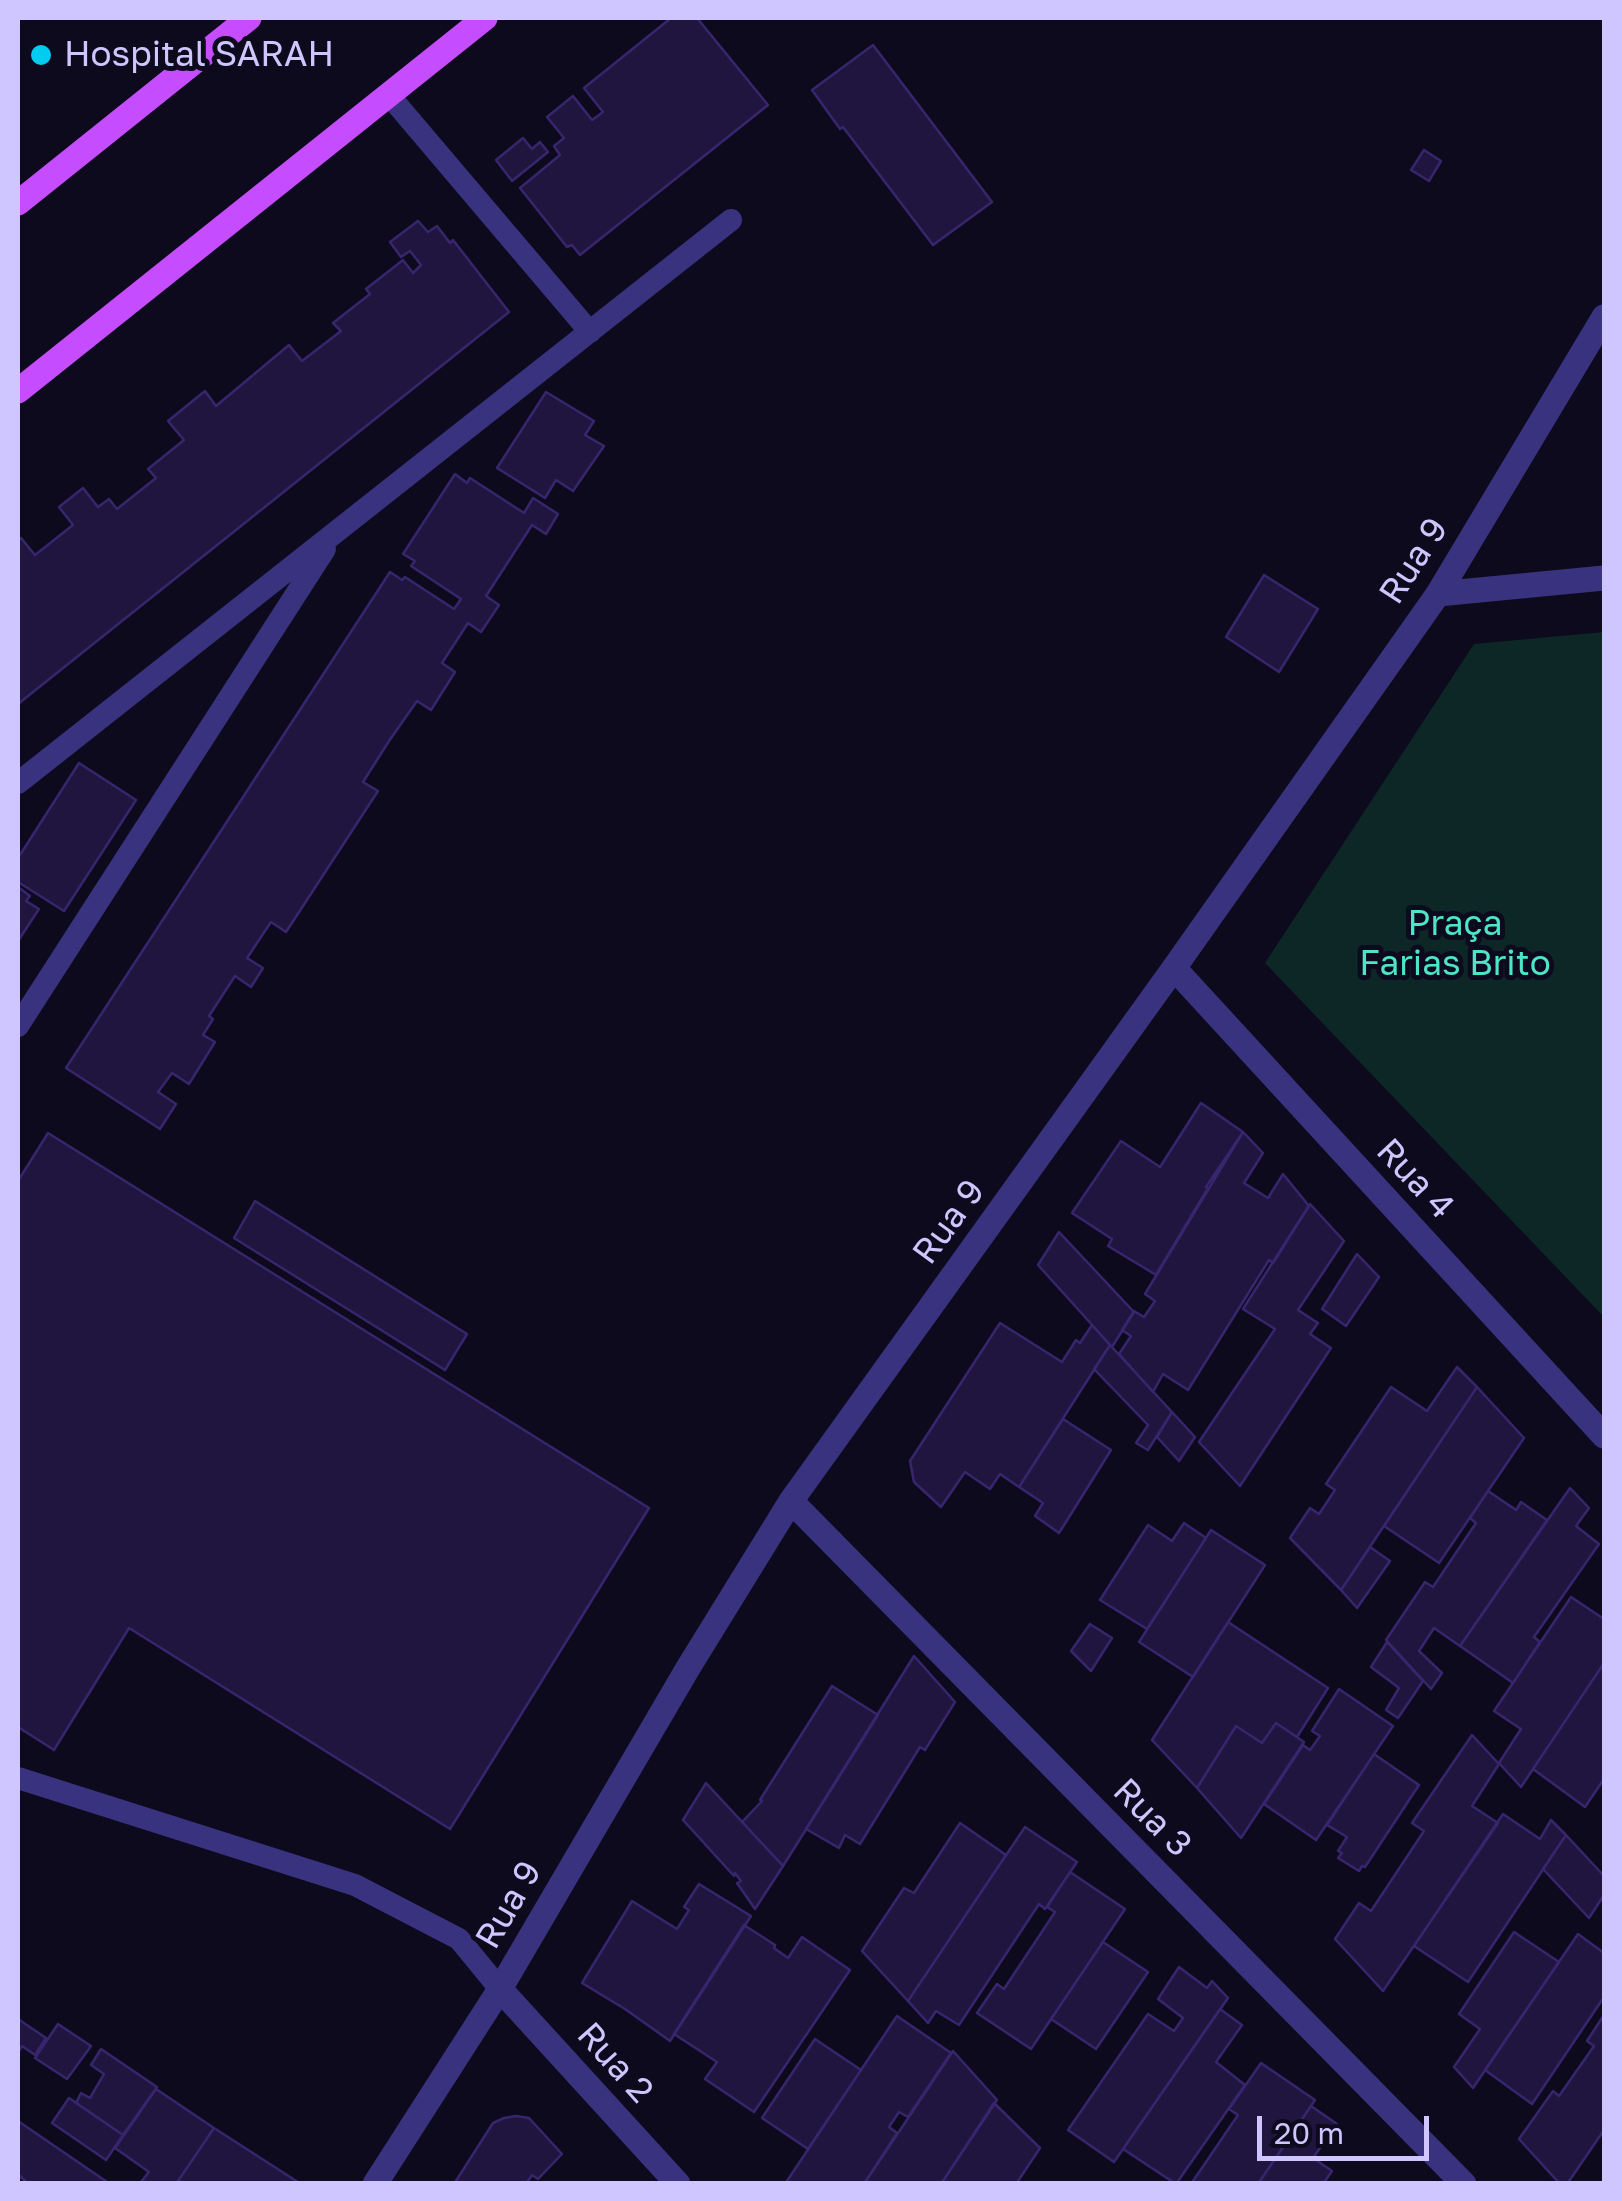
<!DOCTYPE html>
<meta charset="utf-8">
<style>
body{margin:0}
#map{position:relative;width:1622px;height:2201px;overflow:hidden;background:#0e0a1d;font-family:"Golos Text",sans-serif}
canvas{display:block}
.frame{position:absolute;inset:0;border:20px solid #d0c6ff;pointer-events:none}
.scale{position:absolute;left:1257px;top:2116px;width:172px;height:45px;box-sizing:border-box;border:5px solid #d0c6ff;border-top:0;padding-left:12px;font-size:30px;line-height:35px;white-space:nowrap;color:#d0c6ff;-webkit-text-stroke:8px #0e0a1d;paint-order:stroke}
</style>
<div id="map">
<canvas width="1622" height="2201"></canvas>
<div class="frame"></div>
<div class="scale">20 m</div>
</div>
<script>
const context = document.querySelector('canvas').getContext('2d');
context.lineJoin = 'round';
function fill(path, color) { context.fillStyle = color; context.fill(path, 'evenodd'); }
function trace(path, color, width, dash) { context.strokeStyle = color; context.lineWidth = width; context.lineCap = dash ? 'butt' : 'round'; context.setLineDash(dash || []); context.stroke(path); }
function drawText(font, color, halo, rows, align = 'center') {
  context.font = font + ' "Golos Text",sans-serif'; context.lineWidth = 10; context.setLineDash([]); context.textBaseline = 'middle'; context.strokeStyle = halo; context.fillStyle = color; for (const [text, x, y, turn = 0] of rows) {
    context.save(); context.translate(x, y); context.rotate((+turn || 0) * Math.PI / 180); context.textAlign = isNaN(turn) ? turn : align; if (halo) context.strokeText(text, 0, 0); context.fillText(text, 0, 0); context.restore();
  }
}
fill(new Path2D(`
 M1604,632V1317L1265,963L1474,644Z`), '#0d2727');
const building = new Path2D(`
 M671,18H697L768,105L580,255L572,245L567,247L520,188L560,155L554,146L564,138L547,117L573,96L592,120L603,112L584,88Z
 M873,45L992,202L933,245L843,127L840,129L812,90Z
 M523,138L532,149L540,142L548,152L512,181L496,160Z
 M1424,150L1441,161L1429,181L1411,170Z
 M418,221L428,232L437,226L450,243L453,240L509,312L18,704V541L21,538L35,555L73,525L59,507L83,488L98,507L109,499L117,509L156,478L148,469L184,440L168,421L205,391L216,406L289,345L302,361L341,331L333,323L370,294L366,289L403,260L413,273L421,265L410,251L401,257L390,242Z
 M546,392L594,421L585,435L604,446L573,491L556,480L545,498L497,468Z
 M455,474L467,483L470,478L524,513L533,498L558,514L546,534L532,525L486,596L499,605L481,632L468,623L442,663L455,672L431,710L417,701L389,741L363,782L378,791L286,932L271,922L247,958L263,968L251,987L235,976L209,1016L213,1019L203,1035L215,1042L189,1084L172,1073L158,1092L176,1104L160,1129L66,1068L390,572L402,580L405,577L454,609L461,599L411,566L415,561L403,554Z
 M1264,575L1318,609L1279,672L1226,637Z
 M79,763L136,800L64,911L18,882V858Z
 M18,887L30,896L26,901L39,909L18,941Z
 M1201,1103L1243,1132L1206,1187L1208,1188L1156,1275L1108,1246L1112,1239L1072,1213L1121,1141L1160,1167Z
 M1243,1132L1263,1153L1244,1183L1268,1198L1283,1174L1309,1206L1273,1263L1269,1260L1188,1390L1163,1374L1153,1392L1119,1354L1131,1336L1122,1330L1134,1311L1144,1317L1155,1301L1145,1294Z
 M48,1133L649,1508L450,1829L129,1628L54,1750L18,1727V1181Z
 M255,1201L467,1334L445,1370L234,1238Z
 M1310,1204L1344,1241L1298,1310L1318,1323L1310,1334L1331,1348L1240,1486L1199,1442L1275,1329L1243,1309Z
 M1059,1232L1134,1312L1112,1347L1038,1265Z
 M1357,1254L1379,1277L1346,1326L1322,1309Z
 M1000,1323L1062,1362L1076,1340L1080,1343L1092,1325L1110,1345L1019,1487L1000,1474L990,1489L965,1472L941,1507L914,1482L910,1461Z
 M1110,1345L1172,1412L1148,1450L1136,1443L1148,1425L1094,1369Z
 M1457,1367L1477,1387L1341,1590L1290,1538L1310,1508L1319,1514L1335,1490L1326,1484L1391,1387L1427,1411Z
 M1477,1387L1524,1438L1439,1563L1384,1526Z
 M1172,1412L1195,1437L1179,1461L1157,1437Z
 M1063,1419L1111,1450L1059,1533L1035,1516L1043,1503L1019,1487Z
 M1570,1488L1589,1508L1576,1526L1599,1544L1534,1637L1540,1642L1513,1683L1460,1646Z
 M1488,1491L1516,1510L1521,1502L1547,1520L1460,1646L1434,1628L1419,1651L1442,1673L1431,1689L1386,1640L1425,1582L1433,1587L1476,1523L1470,1518Z
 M1184,1523L1206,1538L1147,1629L1100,1600L1148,1525L1172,1541Z
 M1211,1530L1265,1565L1193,1677L1139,1642Z
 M1370,1547L1390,1561L1357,1608L1341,1590Z
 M1571,1597L1604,1619V1663L1521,1787L1499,1763L1521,1729L1494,1711Z
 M1228,1622L1328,1688L1297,1737L1276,1723L1262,1743L1236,1726L1197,1788L1152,1740Z
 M1090,1624L1112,1638L1091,1671L1071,1651Z
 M1387,1642L1423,1681L1398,1718L1386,1710L1399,1688L1371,1667Z
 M914,1656L955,1702L925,1750L920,1747L860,1844L845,1835L839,1848L806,1829Z
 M1604,1663V1779L1585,1807L1533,1769Z
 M832,1686L878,1715L783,1866L742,1822L762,1801L760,1800Z
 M1339,1689L1393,1726L1316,1840L1264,1804L1303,1745L1310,1750L1320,1736L1312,1731Z
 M1276,1723L1304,1742L1241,1838L1197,1788L1236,1726L1262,1743Z
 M1472,1735L1499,1764L1472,1806L1498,1823L1383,1991L1335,1939L1359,1903L1371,1911L1424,1831L1412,1823Z
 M1374,1754L1419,1785L1365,1867L1362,1866L1359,1871L1338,1858L1342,1853L1338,1851L1347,1837L1327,1825Z
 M706,1783L783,1866L755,1909L737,1883L741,1881L735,1873L734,1876L683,1820Z
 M1503,1814L1540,1839L1551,1820L1566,1835L1468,1982L1414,1946Z
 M960,1823L1006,1855L908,2001L862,1951L904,1888L914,1893Z
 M1025,1827L1077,1862L1045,1909L1039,1904L959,2025L936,2011L928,2023L908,2001Z
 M1566,1835L1604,1876V1895L1589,1918L1543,1869Z
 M1070,1872L1125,1909L1031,2049L977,2013L997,1984L1004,1989L1055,1912L1047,1907Z
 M699,1884L751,1916L670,2041L625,2009L582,1983L632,1901L677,1929L689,1910L684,1907Z
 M744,1925L775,1945L774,1948L788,1958L802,1937L850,1970L754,2112L705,2079L717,2062L674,2034Z
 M1514,1932L1559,1962L1473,2088L1454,2067L1480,2029L1459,2014Z
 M1578,1934L1604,1953V1997L1532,2104L1485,2070Z
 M1103,1942L1148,1972L1096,2049L1051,2019Z
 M1179,1967L1207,1988L1212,1981L1228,1998L1114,2162L1068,2130L1148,2014L1174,2031L1183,2018L1158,1999Z
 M1220,2009L1242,2025L1216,2062L1245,2085L1176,2184L1123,2149Z
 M1604,2015V2130L1567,2184H1560L1519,2139L1553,2091L1559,2096L1594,2046L1587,2041Z
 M897,2016L951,2053L908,2117L899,2112L889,2127L897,2133L864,2184H785Z
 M18,2019L46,2038L35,2055L22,2046L18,2053Z
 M58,2024L91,2046L67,2079L35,2058Z
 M815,2039L861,2070L808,2149L762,2118Z
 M101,2049L157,2087L123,2135L76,2103L81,2093L90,2098L104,2074L91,2065Z
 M953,2051L997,2100L941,2184H864Z
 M1261,2063L1315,2100L1258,2184H1191L1238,2115L1229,2109Z
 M156,2089L214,2128L176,2184H143L141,2182L149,2172L115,2148Z
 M69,2098L123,2135L106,2160L52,2123Z
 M994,2103L1040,2148L1016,2184H941Z
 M1311,2106L1337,2124L1313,2158L1332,2171L1323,2184H1258Z
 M516,2116L529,2118L562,2154L538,2179L532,2175L526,2184H454L493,2123L504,2118Z
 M18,2121L110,2184H28L18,2174Z
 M214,2128L301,2184H176Z`);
fill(building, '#20153f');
trace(building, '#37266d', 2.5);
trace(new Path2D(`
 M388,94L590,332
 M18,783L731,220
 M18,1026L325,549
 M18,1778L355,1885L459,1939L500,1989`), '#39327f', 22);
trace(new Path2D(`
 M1438,594L1604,578
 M1174,968L1604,1436
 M791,1501L1464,2184
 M500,1989L678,2184
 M375,2184L500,1989L688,1668L791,1501L1174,968L1438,594L1604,317`), '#39327f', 25);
trace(new Path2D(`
 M18,203L249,18
 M18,391L485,18`), '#c64dff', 25);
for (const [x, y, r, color] of [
 [41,55,12,"#00ccf1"]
]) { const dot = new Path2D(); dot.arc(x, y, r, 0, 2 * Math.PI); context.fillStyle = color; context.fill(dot); trace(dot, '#0e0a1d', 4); }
drawText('35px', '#d0c6ff', '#0e0a1d', [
 ["Hospital SARAH",64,55]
], 'left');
drawText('35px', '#d0c6ff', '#0e0a1d', [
 ["Rua 9",1414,561,-57],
 ["Rua 4",1415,1179,47],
 ["Rua 9",949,1222,-54],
 ["Rua 3",1152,1818,45],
 ["Rua 9",509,1905,-60],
 ["Rua 2",615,2063,48]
]);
drawText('35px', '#4ce6c7', '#0e0a1d', [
 ["Praça",1455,924],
 ["Farias Brito",1455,964]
]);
</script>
